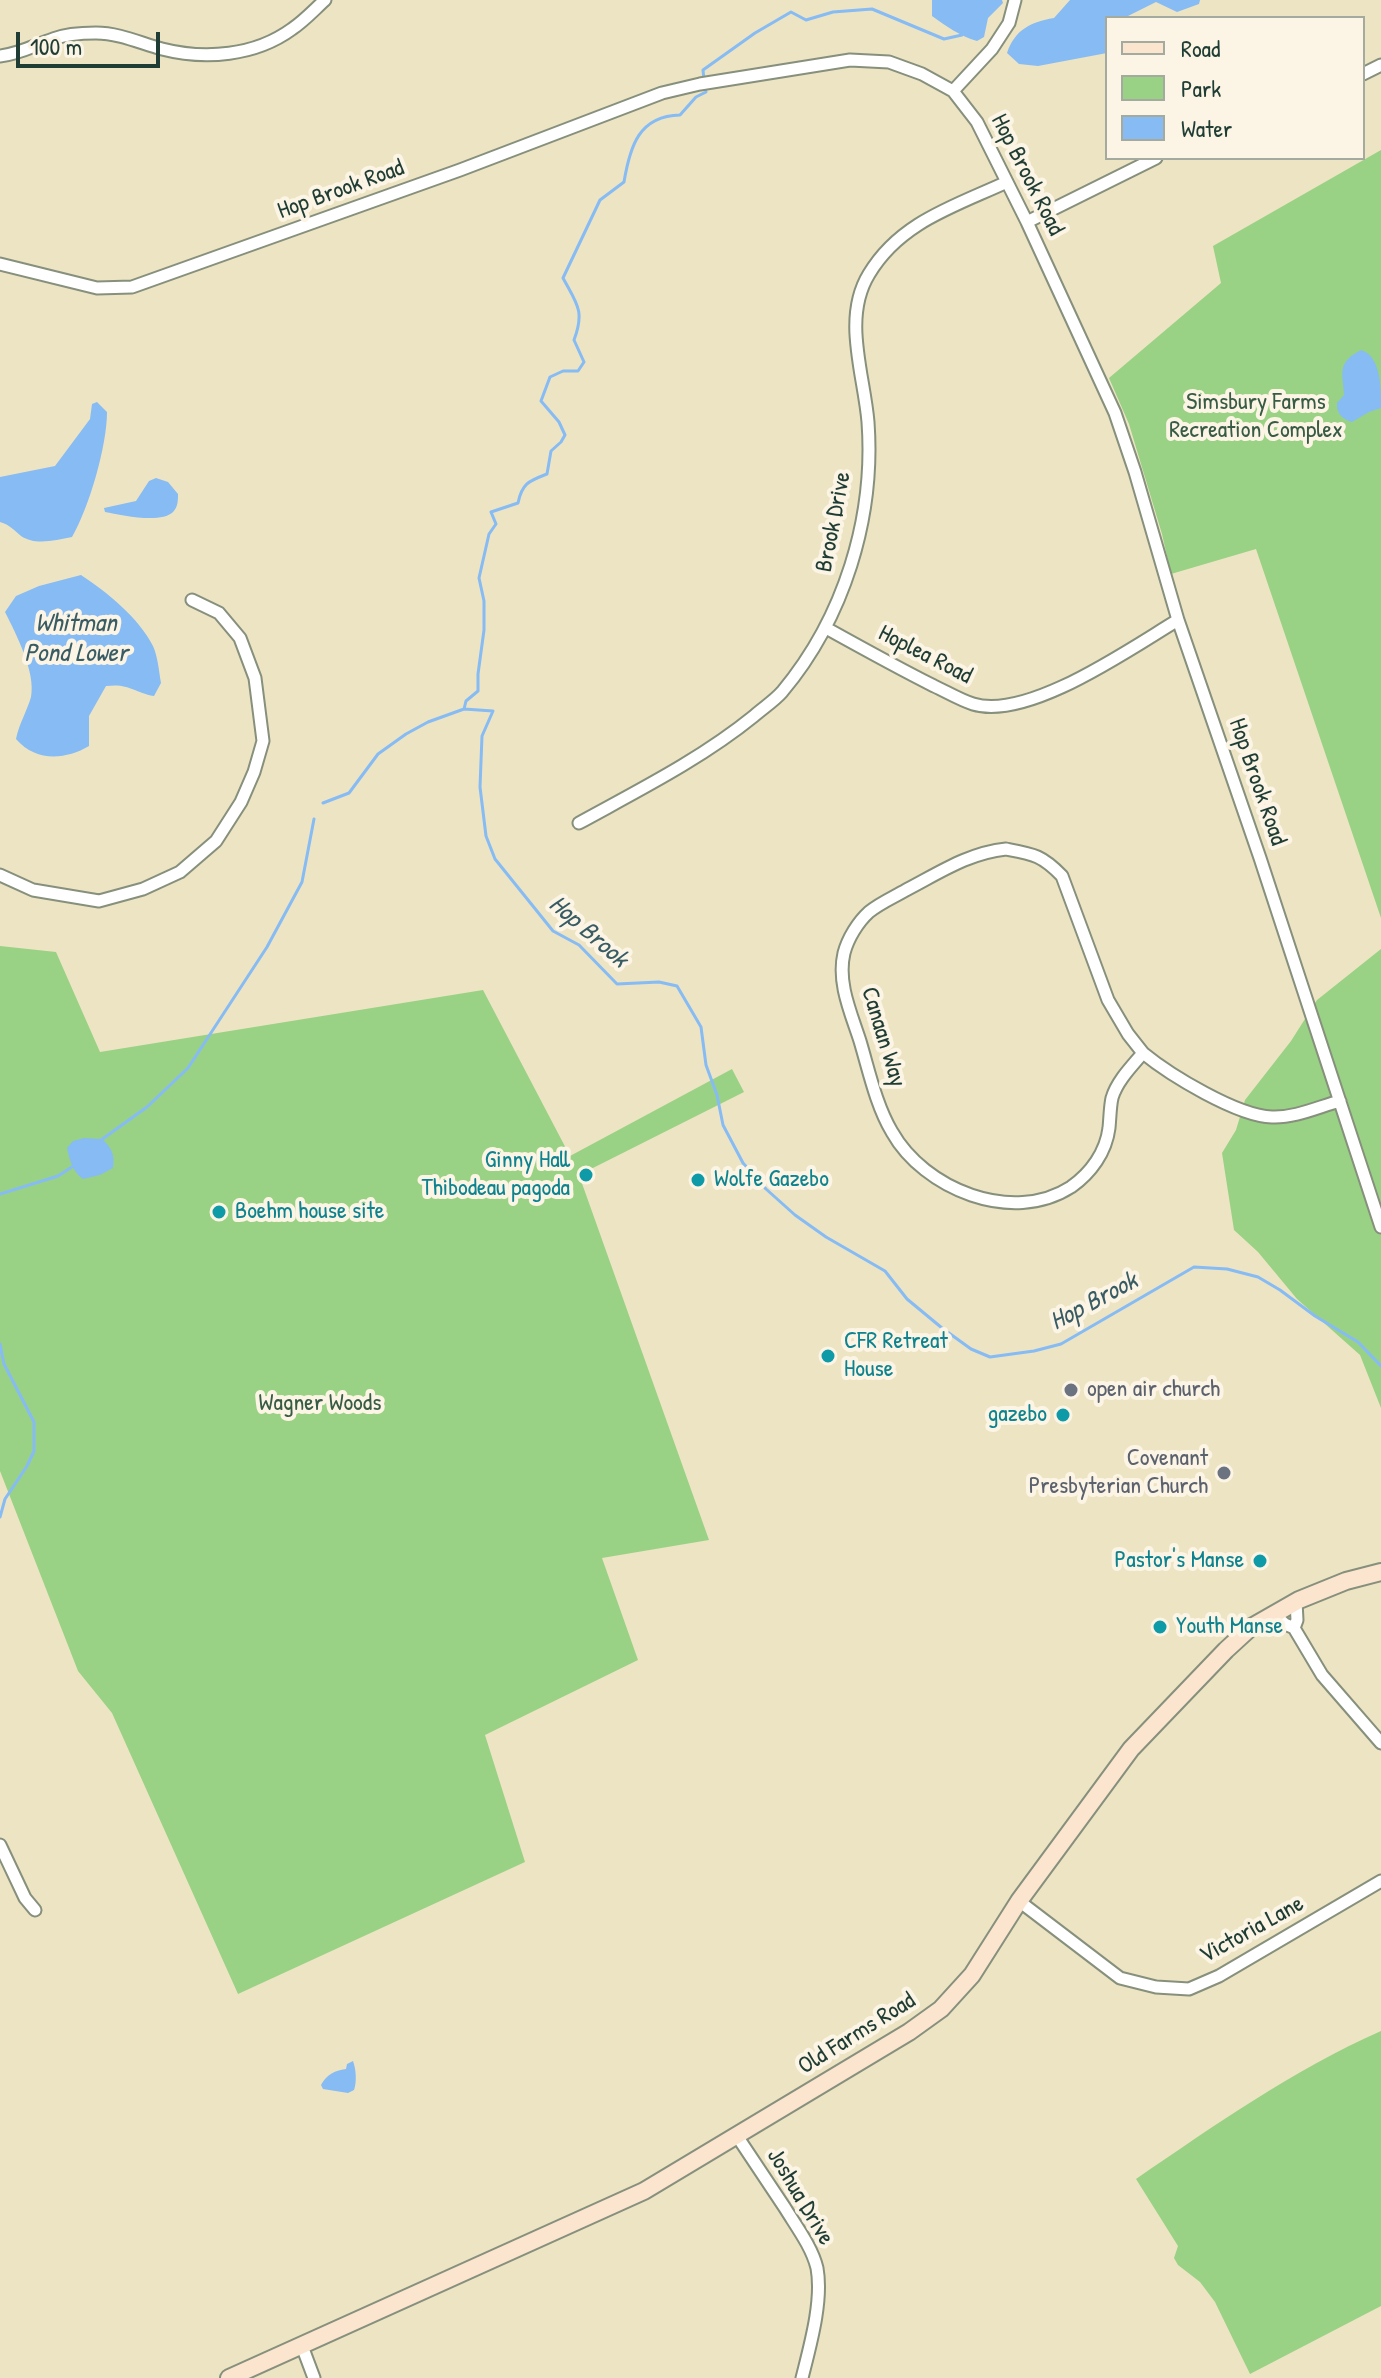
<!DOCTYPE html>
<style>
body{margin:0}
#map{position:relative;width:1381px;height:2378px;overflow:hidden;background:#ede4c4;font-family:"Patrick Hand",sans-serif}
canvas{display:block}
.legend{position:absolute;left:1105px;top:16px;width:260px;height:144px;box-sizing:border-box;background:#fcf5e5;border:2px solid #a4ab9e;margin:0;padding:10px 14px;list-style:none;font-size:24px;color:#1f3d34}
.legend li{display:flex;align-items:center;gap:16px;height:40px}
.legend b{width:40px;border:2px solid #a4ab9e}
.scale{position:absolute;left:16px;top:32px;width:144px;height:36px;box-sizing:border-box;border:4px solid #1f3d34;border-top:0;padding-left:10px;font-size:24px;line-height:28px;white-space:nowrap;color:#1f3d34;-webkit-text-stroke:6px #fcf5e5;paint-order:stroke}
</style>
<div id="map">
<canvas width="1381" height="2378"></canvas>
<ul class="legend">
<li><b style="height:10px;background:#fce5cf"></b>Road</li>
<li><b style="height:22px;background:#99d284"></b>Park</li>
<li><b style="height:22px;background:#86bbf4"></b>Water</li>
</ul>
<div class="scale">100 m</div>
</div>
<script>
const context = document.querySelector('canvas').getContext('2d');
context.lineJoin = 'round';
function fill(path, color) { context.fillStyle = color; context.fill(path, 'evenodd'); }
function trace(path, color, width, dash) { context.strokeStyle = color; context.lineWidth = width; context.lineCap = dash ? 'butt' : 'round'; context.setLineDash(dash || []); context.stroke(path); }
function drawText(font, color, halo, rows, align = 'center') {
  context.font = font + ' "Patrick Hand",sans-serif'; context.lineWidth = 8; context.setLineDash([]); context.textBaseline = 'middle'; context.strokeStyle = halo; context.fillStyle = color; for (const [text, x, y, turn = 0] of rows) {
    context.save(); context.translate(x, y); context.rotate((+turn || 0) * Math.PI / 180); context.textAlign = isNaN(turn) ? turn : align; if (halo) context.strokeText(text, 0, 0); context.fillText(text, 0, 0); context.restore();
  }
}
fill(new Path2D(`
 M1381,150V918L1256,549L1171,574L1162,534L1129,424L1109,378L1221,283L1213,246Z
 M0,946L56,952L100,1052L483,990L570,1156L732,1069L744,1092L579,1175L709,1540L602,1558L638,1660L485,1735L525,1862L238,1994L112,1713L78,1671L0,1471Z
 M1381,949V1408L1360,1355L1297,1299L1258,1252L1234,1230L1222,1153L1236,1130L1245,1100L1291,1041L1317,1000Z
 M1381,2031V2306L1250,2374L1215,2302L1200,2282L1178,2265L1174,2258L1178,2246L1136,2179C1215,2125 1293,2070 1381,2031Z`), '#99d284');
fill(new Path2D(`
 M932,0H1002L1003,3L988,18L984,37L977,41C960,36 946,26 932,16Z
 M1070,0H1200L1199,4L1177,12L1156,2L1124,18H1107V53L1038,66L1019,64L1007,53C1015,30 1030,22 1054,18Z
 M1361,350C1381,356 1381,387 1381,408L1369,412L1352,422C1343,420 1336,413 1337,403L1344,395C1343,373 1336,363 1361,350Z
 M97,402L107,412C107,446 89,508 72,537C55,540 36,546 21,536C14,530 10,525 0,522V477L55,466L90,419L92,404Z
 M156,478L168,482L178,494C178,500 178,507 173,512C161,524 121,515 105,512L104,508L136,501L149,481Z
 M81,575C108,593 138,617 153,646C158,657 159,672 161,683L154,696C133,692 129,683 106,686L89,716V746C65,760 36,762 16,739C19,724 27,711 31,697C36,672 16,634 5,612L16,596L39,586Z
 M84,1138L102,1139C112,1148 115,1155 113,1168L100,1175L83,1179C72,1171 70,1161 67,1148L73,1141Z
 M353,2061C356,2069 357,2082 354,2090L348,2093L323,2089L321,2085C327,2074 334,2071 346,2069L347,2064Z`), '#86bbf4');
trace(new Path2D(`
 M704,80L703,70L755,33L791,12L806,20L833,12L872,9L944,39L962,35
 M705,87L706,92L696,97L680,115C639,116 630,146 624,182L600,200L563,278C577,304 585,311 574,340L584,362L578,371H563L550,377L541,401L559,422L565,435L561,442L551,451L547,474C529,481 522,483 518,503L491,512L496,524L489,534L479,578L484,601V630L478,674V691L466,701L464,709L493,711L482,736L480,787L486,836L495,859L553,931L579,945L617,984L659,982L677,986L701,1027L706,1065L717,1095L723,1125L743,1163L766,1189L795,1215L826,1237L885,1271L907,1299L942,1328L971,1349L990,1357L1034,1351L1061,1344L1194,1267L1227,1269L1258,1277L1280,1290L1315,1316L1358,1342L1381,1366
 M323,803L349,793L378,754L406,734L428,722L464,709
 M101,1140L147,1107L188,1068L267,947L302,882L314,819
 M0,1194L58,1176L75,1165
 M0,1344L4,1364L34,1422V1451L27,1466L5,1499L0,1517`), '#86bbf4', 3);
const street = new Path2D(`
 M0,56C19,54 35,45 53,39C66,34 81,33 96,33C119,33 140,43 162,49C205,60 255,56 292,29C304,21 314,10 325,0
 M1363,74L1381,65
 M953,91L992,49L1009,23L1015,0
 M1027,222L1156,158
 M0,264L97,288L132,287L460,170L662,93L700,84L850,60L889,62L922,74L953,91L977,122L1027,222L1115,413L1135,472L1178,620L1260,858L1381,1227
 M826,628C862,648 898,668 934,686C947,692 960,700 973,704C1028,721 1131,648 1178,620
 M579,823C639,790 701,759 754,716C763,708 774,701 782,692C844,618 875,518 868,422C864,374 842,318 869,274C900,222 955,206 1007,182
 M1006,849C1033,854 1042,855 1062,876L1108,1000L1128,1034L1143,1053C1132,1066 1117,1081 1112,1098C1110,1107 1110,1118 1109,1128C1106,1152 1091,1173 1071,1187C1012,1225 924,1189 892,1132C876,1105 869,1071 860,1041C851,1013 837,983 844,953C848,938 858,922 869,912C880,903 894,897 906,890C939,873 968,853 1006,849Z
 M0,875L33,890L99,901L143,889L180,872L216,841L241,802L254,772L263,741L255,678L240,638L219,613L192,600
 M1143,1053C1170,1075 1237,1116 1272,1117C1295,1118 1318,1107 1340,1101
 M1274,1614L1285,1624L1294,1628L1322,1675L1381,1743
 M1294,1628L1297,1620L1296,1602
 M0,1845L25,1898L35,1910
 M1019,1901L1120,1978L1156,1987L1189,1989L1219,1976L1381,1881
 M737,2136C753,2160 769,2184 785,2208C796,2226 812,2247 817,2268C823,2301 810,2346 802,2378
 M302,2346L314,2378`);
const secondary = new Path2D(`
 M229,2378L644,2191L909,2032L941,2009L972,1975L1019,1901L1131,1749L1226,1650L1250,1628L1299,1600L1346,1581L1381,1572`);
trace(street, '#86907c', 15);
trace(secondary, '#86907c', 20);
trace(street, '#fff', 11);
trace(secondary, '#fce5cf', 16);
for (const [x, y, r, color] of [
 [586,1175,8,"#0f9aa8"],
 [698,1180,8,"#0f9aa8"],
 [219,1212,8,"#0f9aa8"],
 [828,1356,8,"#0f9aa8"],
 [1071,1390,8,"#6b7280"],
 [1063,1415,8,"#0f9aa8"],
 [1224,1473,8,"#6b7280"],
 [1260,1561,8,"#0f9aa8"],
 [1160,1627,8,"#0f9aa8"]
]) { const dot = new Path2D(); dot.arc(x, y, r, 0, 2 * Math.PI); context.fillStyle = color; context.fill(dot); trace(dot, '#fcf5e5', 3); }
drawText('24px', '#1f3d34', '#fcf5e5', [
 ["Hop Brook Road",1027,175,63],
 ["Hop Brook Road",341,190,-20],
 ["Brook Drive",834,522,-79],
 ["Hoplea Road",925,655,27],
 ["Hop Brook Road",1257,782,71],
 ["Canaan Way",883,1037,73],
 ["Victoria Lane",1252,1930,-29],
 ["Old Farms Road",857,2034,-32],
 ["Joshua Drive",800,2197,59]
]);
drawText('24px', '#375b44', '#fcf5e5', [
 ["Simsbury Farms",1256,403],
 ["Recreation Complex",1256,431],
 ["Wagner Woods",320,1404]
]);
drawText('24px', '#0d838f', '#fcf5e5', [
 ["Ginny Hall",570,1161,"right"],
 ["Thibodeau pagoda",570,1189,"right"],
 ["Wolfe Gazebo",714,1180],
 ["Boehm house site",235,1212],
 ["CFR Retreat",844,1342],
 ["House",844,1370],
 ["gazebo",1047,1415,"right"],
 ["Pastor's Manse",1244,1561,"right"],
 ["Youth Manse",1176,1627]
], 'left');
drawText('24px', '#5b616d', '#fcf5e5', [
 ["open air church",1087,1390],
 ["Covenant",1208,1459,"right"],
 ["Presbyterian Church",1208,1487,"right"]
], 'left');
drawText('italic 26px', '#395c64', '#fcf5e5', [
 ["Whitman",76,624],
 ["Pond Lower",76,654],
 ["Hop Brook",588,932,41],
 ["Hop Brook",1094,1302,-28]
]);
</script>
